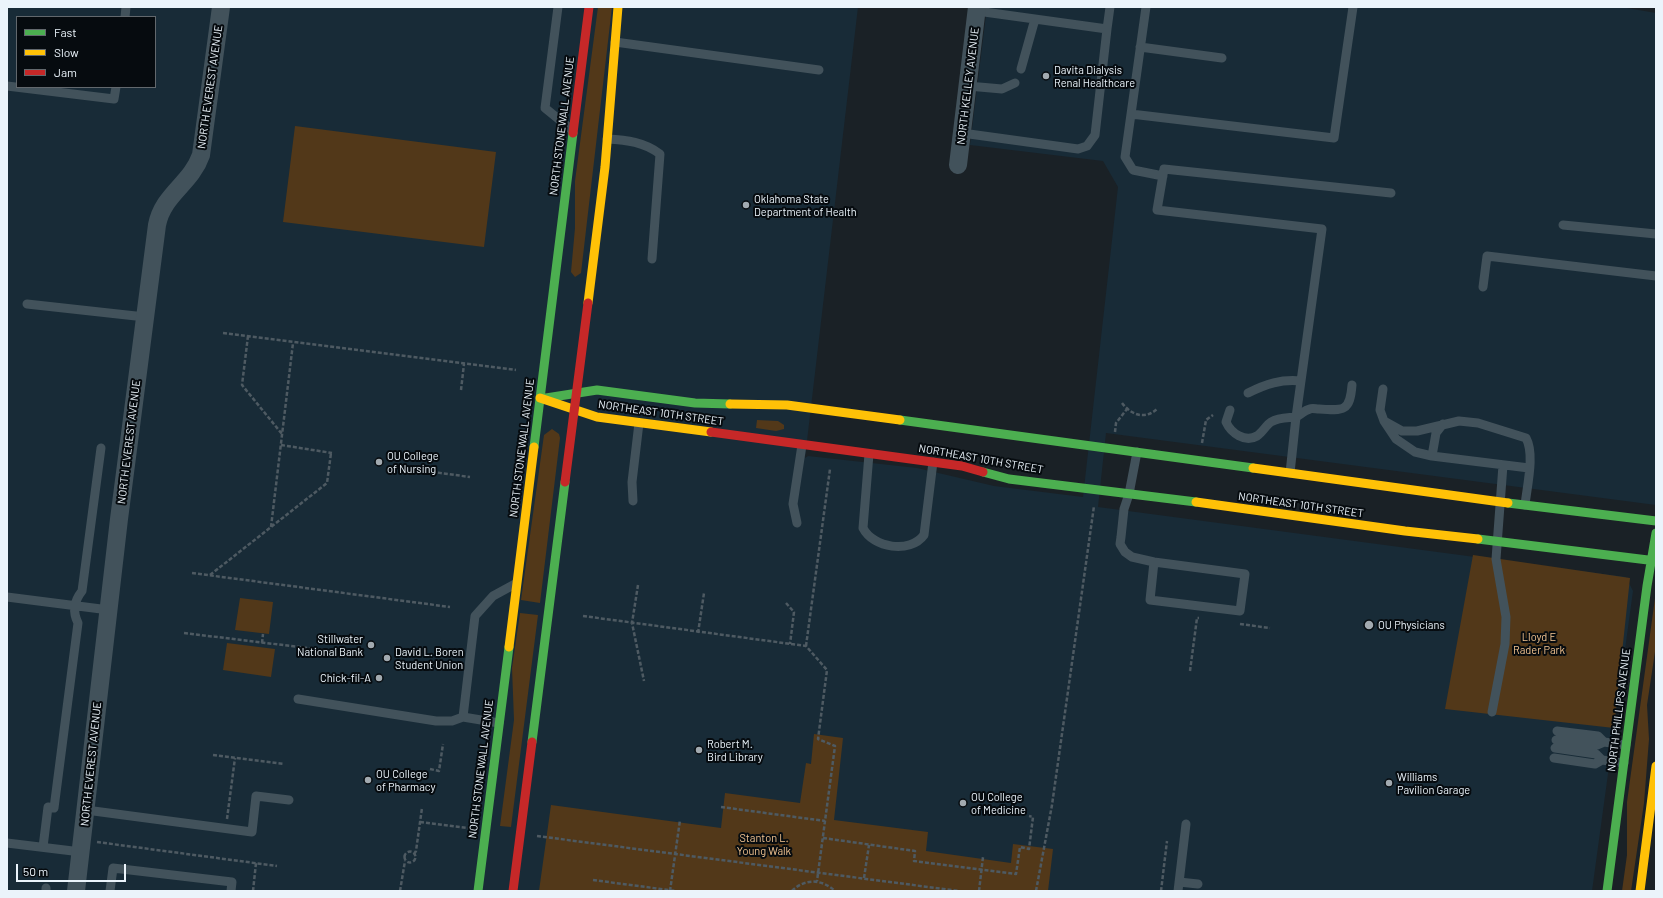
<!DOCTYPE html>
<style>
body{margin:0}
#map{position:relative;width:1663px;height:898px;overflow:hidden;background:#1a2126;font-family:Barlow,sans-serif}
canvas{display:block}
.frame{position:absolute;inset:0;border:8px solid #ebf4fb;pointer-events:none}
.legend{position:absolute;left:16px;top:16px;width:140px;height:72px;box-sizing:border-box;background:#060b0f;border:1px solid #62686d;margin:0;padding:5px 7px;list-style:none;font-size:12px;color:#ebf4fb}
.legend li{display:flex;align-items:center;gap:8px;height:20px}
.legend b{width:20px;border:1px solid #62686d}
.scale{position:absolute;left:16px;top:864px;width:110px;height:18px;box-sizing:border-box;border:2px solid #ebf4fb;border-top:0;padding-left:5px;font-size:12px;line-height:14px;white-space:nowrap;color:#ebf4fb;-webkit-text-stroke:3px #060b0f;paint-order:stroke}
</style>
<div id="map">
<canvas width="1663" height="898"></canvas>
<div class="frame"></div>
<ul class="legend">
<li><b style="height:5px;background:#4caf50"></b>Fast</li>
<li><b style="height:5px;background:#ffc107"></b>Slow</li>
<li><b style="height:5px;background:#c62828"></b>Jam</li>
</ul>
<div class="scale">50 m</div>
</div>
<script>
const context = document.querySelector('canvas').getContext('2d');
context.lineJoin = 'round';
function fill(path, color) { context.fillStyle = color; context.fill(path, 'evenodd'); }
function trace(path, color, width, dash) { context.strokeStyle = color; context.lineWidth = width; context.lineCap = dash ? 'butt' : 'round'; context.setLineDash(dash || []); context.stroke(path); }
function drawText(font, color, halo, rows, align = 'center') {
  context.font = font + ' Barlow,sans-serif'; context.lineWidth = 4; context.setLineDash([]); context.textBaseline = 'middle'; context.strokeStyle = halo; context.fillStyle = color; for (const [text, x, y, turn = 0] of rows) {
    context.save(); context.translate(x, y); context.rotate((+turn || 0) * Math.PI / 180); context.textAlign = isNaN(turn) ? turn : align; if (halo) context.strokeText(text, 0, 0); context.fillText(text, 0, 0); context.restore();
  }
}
fill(new Path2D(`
 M7,7H858L805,458L808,456L917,468L994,486L1083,497L1118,187L1103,161L970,145L987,7H1621L1656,13V505L1106,433L1098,507L1626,577L1633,591L1592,891H7ZM17,17H155V87H17Z`), '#182b37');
fill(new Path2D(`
 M598,7H612L581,273L575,277L571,272L575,228V181Z
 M295,126L496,152L484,247L283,222Z
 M757,420L778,421L784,425V429L776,431L756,428Z
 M552,429L559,434L560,438L540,603L521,600L544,435Z
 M1473,555L1630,578L1614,728L1445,709Z
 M1656,591V645L1647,705L1649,739L1644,803L1631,891H1622L1627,855V802Z
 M240,598L273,602L269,634L235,630Z
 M520,613L538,615L511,827L500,826L514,720L512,668Z
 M227,643L275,649L271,677L223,670Z
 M814,734L843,738L834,820L928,832L926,851L1011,863L1013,844L1053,849L1048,891H539L551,805L721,828L725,793L800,803L806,763L811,764Z`), '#523819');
trace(new Path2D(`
 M223,333L516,370
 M248,336L242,385L282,434
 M461,390L464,364
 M1122,403C1131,415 1145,420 1157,409
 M1115,432L1116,423L1127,409
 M1202,443L1206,420L1213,415
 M281,445L332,453
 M426,471L470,477
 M271,527L293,343
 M192,573L450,607
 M210,575L327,483L331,453
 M638,585L632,623L644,681
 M786,603L794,612L790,644
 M583,616L806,646L827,670L818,739L835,746L817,881
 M1240,624L1270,628
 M184,633L340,652
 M698,633L704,593
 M262,643L263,634
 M806,646L830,469
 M431,664L443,665
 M1190,671L1197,618H1199
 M213,755L284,764
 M430,769L439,771L443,744
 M721,807L825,821
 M227,819L235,758
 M420,822L468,828
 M537,836L959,891
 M823,838L915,851L914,861L1016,874L1020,847L1029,849L1033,817L1029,816
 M97,842L277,866
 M404.5 857a5.5 5.5 0 1 1 11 0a5.5 5.5 0 1 1-11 0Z
 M414,854L416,851L422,808
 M864,878L869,845
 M593,880L676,891
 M253,891L256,863
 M400,891L405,861
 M670,891L680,820
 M792,891C805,878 822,879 835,891
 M1036,891L1052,805L1094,506
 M1161,891L1167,841`), '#4e5a62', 2.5, [4, 2]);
trace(new Path2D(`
 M558,7L545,108L572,130
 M1146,7L1125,157L1133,170L1163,176
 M125,17L126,7
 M1107,29L1110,7
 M615,42L819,70
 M1140,47L1222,58
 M1021,69L1035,19
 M7,86L114,99L116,87
 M968,86L1002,89L1015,83
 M1131,114L1334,138L1353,7
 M962,133L1078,149L1087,146L1095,135L1107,29L977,11
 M607,139C627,140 644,142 660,154L652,259
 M1563,225L1656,234
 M1483,287L1487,256L1656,276
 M27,304L145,317
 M1301,381L1322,229L1157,210L1164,169L1391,193
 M1383,389L1380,410L1384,421L1396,439L1415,452L1432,456L1529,468
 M1248,393C1266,384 1281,379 1301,381L1296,417
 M1230,410L1226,422C1231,433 1245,443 1257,436C1263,432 1266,425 1271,422C1279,417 1288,418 1296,417L1290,473
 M1296,417C1300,415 1305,410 1310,409C1312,408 1316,409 1319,409C1344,411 1350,411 1352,385
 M1384,421L1402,431H1417L1459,421L1478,423L1526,438C1535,454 1527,486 1525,505
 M1137,452L1129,494L1124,509L1121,537L1120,544L1125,552L1132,557L1154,562L1245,574L1240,611L1150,600L1154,562
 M869,454L863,528C873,548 910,554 924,535L933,462
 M1432,456L1436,433L1443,424
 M633,501L632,482L639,423
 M797,523L793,504L802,445
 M7,597L109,610
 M298,699L436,721H452L463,717
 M1492,712L1505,644L1506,617L1496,559L1503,465
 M499,723L463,717L475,616L493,596L515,584
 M1557,731L1598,736L1604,742L1626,745
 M1556,740L1597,745L1604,742
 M1555,748L1596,754L1602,760
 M1554,758L1595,764L1602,760L1624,763
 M86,810L252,832L256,796L289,800
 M7,843L81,852
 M43,847L48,807L54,808L78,623C72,611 74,601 82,591L101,448
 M1179,882L1198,884
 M46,891V888
 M110,891L113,868L232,882L231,891
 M1178,891L1186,824`), '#42525b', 9);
trace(new Path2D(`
 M958,165L977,7
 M76,891L119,519L157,225C163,194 191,184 201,155L221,7`), '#42525b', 18);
trace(new Path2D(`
 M546,398L597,390L695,403L730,404
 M900,420L1253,468
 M534,447L573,133
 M983,472L1009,479L1196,502
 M1508,503L1656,521
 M1478,539L1656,561
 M532,742L565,482
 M478,891L509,647
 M1607,891L1647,586L1656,533`), '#4caf50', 9);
trace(new Path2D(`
 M588,303L605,167L618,7
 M540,398L597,417L711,432
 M730,404L787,405L900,420
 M1253,468L1508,503
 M1196,502L1405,531L1478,539
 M509,647L534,447
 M1640,891L1656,766`), '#ffc107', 9);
trace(new Path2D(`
 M573,133L589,7
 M711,432L962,466L983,472
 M565,482L588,303
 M513,891L532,742`), '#c62828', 9);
trace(new Path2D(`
 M979,891L983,857`), '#4e5a62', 2.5, [4, 2]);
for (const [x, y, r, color] of [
 [1046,76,4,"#a2aab0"],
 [746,205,4,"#a2aab0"],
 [379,462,4,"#a2aab0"],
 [1369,625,5,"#a2aab0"],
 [371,645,4,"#a2aab0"],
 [387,658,4,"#a2aab0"],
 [379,678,4,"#a2aab0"],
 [699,750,4,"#a2aab0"],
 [368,780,4,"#a2aab0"],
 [1389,783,4,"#a2aab0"],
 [963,803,4,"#a2aab0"]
]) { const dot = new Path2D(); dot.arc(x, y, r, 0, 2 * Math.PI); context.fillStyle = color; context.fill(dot); trace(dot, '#060b0f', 1.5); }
drawText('11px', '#ebf4fb', '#060b0f', [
 ["Davita Dialysis",1054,70],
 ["Renal Healthcare",1054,83],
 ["Oklahoma State",754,199],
 ["Department of Health",754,212],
 ["OU College",387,456],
 ["of Nursing",387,469],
 ["OU Physicians",1378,625],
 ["Stillwater",363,639,"right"],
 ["National Bank",363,652,"right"],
 ["David L. Boren",395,652],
 ["Student Union",395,665],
 ["Chick-fil-A",371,678,"right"],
 ["Robert M.",707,744],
 ["Bird Library",707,757],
 ["OU College",376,774],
 ["of Pharmacy",376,787],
 ["Williams",1397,777],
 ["Pavilion Garage",1397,790],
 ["OU College",971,797],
 ["of Medicine",971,810]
], 'left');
drawText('11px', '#ebf4fb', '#060b0f', [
 ["NORTH KELLEY AVENUE",968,86,-83],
 ["NORTH EVEREST AVENUE",210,87,-82],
 ["NORTH STONEWALL AVENUE",562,126,-83],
 ["NORTHEAST 10TH STREET",661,413,8],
 ["NORTH EVEREST AVENUE",129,442,-83],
 ["NORTH STONEWALL AVENUE",522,448,-83],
 ["NORTHEAST 10TH STREET",981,459,10],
 ["NORTHEAST 10TH STREET",1301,505,8],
 ["NORTH PHILLIPS AVENUE",1619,710,-83],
 ["NORTH EVEREST AVENUE",91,764,-84],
 ["NORTH STONEWALL AVENUE",481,769,-83]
]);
drawText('11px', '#f3c491', '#060b0f', [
 ["Lloyd E",1539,637],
 ["Rader Park",1539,650],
 ["Stanton L.",764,838],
 ["Young Walk",764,851]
]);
</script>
